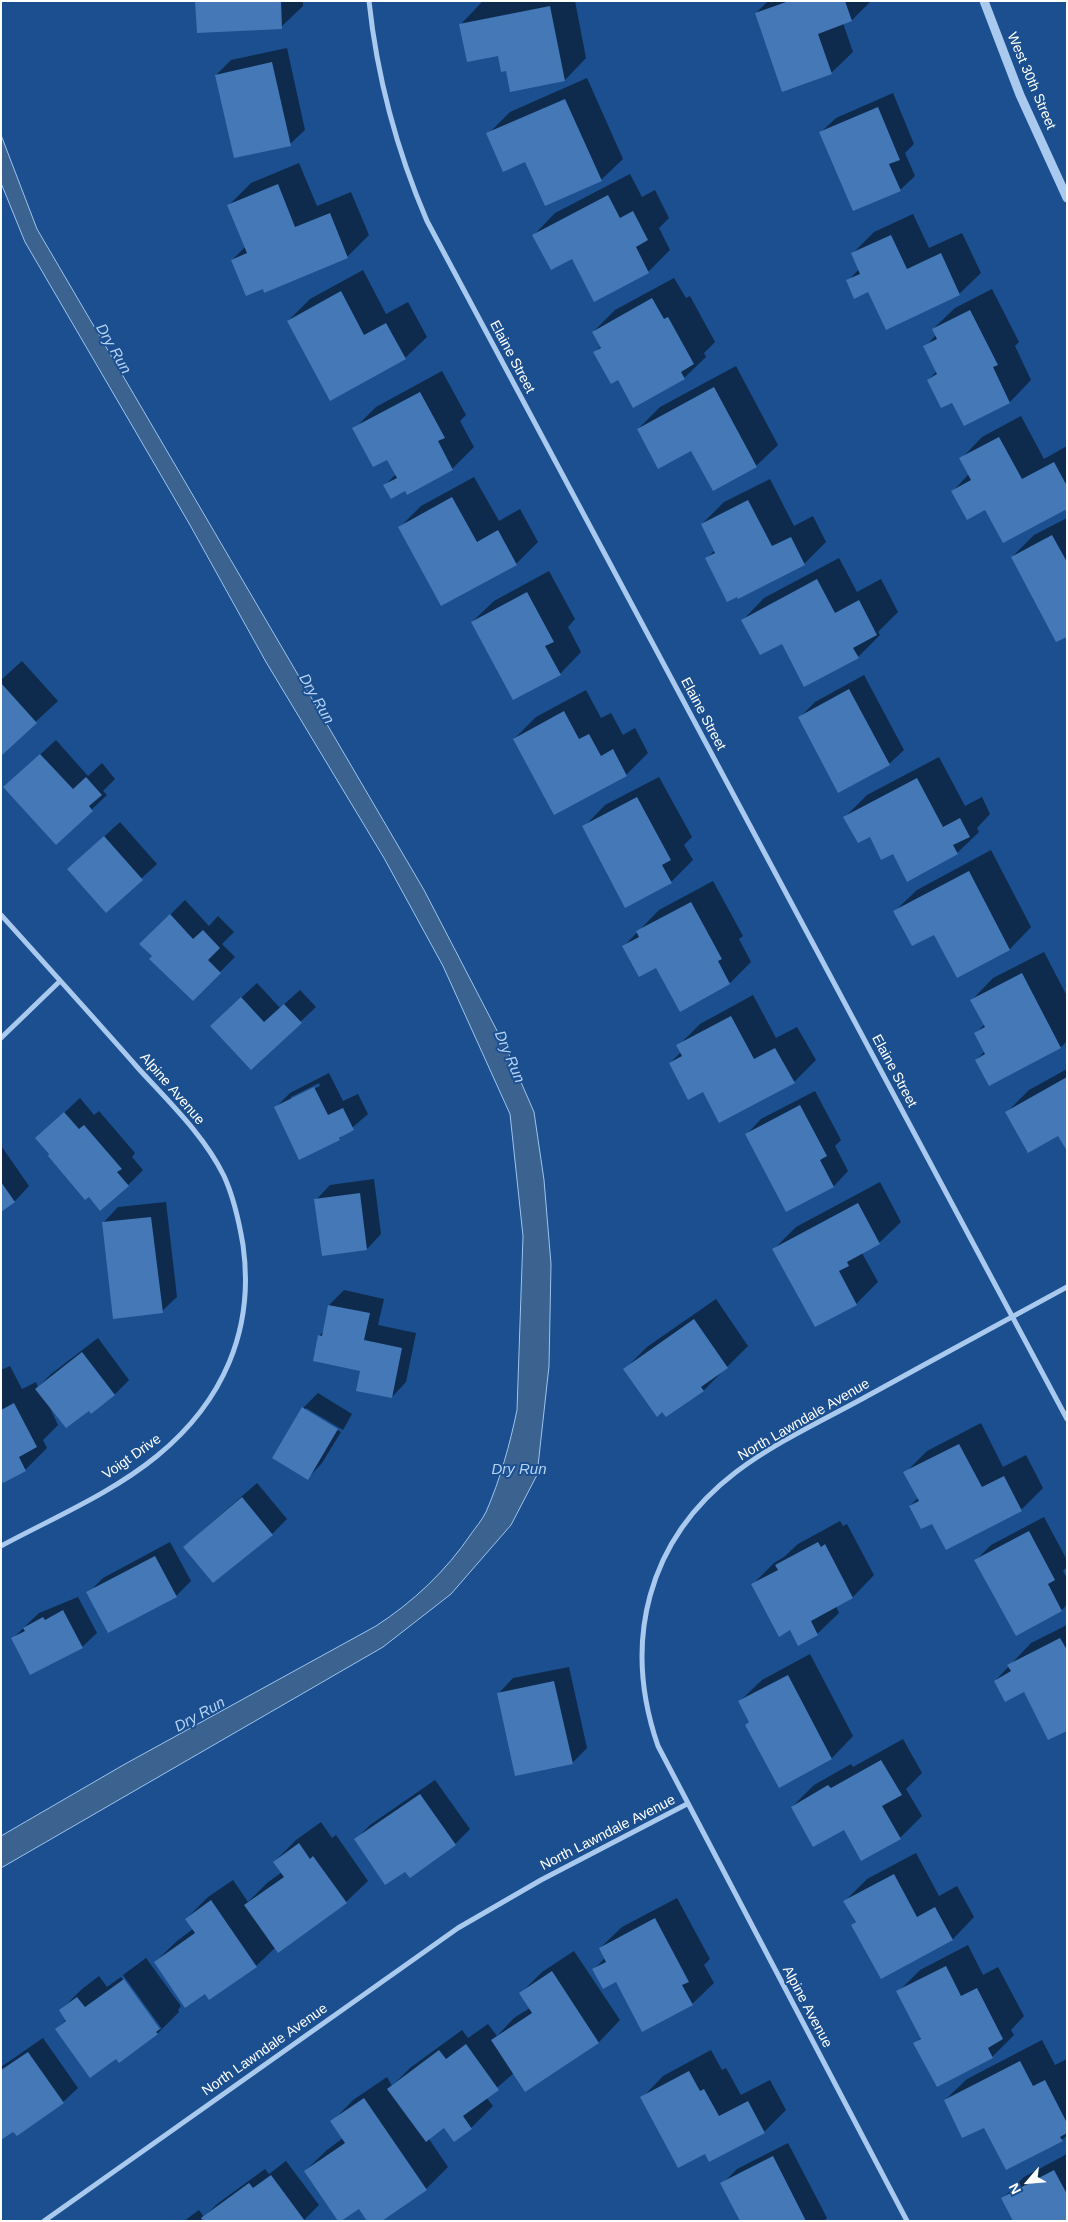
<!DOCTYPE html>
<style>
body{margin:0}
#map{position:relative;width:1068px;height:2222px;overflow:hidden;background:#1b4f8f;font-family:Helvetica,sans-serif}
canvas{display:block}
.frame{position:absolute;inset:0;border:2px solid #fff;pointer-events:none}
.north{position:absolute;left:1003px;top:2157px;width:50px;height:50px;-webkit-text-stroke:4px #1b4f8f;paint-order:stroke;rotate:243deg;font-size:14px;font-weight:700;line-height:20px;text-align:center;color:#fff}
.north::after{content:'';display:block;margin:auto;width:18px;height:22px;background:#fff;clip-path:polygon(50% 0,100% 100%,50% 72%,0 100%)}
</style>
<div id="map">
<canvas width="1068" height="2222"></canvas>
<div class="frame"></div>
<div class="north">N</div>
</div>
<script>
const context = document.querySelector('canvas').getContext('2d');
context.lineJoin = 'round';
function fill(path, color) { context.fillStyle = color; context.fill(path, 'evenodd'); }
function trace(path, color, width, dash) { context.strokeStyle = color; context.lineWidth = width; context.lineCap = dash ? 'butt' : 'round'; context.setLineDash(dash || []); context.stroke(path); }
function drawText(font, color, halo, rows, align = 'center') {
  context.font = font + ' Helvetica,sans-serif'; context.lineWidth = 4; context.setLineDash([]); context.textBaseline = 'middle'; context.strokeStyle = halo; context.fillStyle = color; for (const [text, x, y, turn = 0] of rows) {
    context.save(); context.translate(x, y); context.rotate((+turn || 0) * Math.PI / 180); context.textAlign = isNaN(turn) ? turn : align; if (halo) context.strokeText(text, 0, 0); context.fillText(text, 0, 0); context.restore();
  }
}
const water = new Path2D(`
 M1,135L37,229L424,890L507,1050L534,1112L544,1180L551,1264L549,1366L537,1475L511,1525L451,1594L383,1647L1,1868V1836L125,1764L376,1626C413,1602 446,1571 471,1534C476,1527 482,1520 486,1512C500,1480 510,1444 517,1410L523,1236L510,1114L443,966L384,858L266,662L190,525L25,242L1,183Z`);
fill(water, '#3c6290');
trace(water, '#9cc4f0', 1);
fill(new Path2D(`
 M197,1H303V6L281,27Z
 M488,1H575L586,58L565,80L507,70L499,55L461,24L482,2Z
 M768,1H871L852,20L843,23L853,52L831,73L756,13Z
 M287,48L305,130L290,144L216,75L231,60Z
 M587,78L623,159L601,180L525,161L488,134L510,112Z
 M893,93L914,144L905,153L915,176L900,190L821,132L836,118Z
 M299,163L317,206L351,192L369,235L347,257L263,287L232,260L246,246L229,205L251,183Z
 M630,174L642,197L655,190L669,218L659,228L670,250L649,271L595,300L572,257L534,235L555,213Z
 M913,214L929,248L962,233L981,273L959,294L869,290L848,281L859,269L852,254L874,232Z
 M363,270L386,314L408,302L427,337L405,358L288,321L310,299Z
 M674,278L686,298L690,296L715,342L704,353L706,357L684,378H618L595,352L601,346L593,332L615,310Z
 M992,289L1019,342L1015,346L1031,380L1010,402L965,425L953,401L928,380L937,371L925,347L936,335L933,329L955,308Z
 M736,366L778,445L756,466L692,450L638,429L660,407Z
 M442,371L466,415L460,421L474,447L452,469L406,490L385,485L396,474L387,458L354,429L376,407Z
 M1021,416L1044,459L1067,446V507L986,509L953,491L969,474L961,459L982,437Z
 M474,477L499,521L520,509L538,542L516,564L400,527L421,506Z
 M770,479L794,526L813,516L826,542L804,564L707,558L715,550L702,524L724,502Z
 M1067,518V635L1012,557L1034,535Z
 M839,558L857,592L881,579L898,612L878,632L880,635L858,657L782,642L743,620L764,598Z
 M549,571L575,619L568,627L581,652L560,674L472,622L494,601Z
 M22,661L58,701L1,754V680Z
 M864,675L904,750L889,764L800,717L815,702Z
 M586,690L601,718L611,713L623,735L635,728L648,753L626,775L554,813L514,739L536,717Z
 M56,740L88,776L102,763L115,779L103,791L107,795L56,843L20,773Z
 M939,757L965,806L982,797L990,814L977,828L979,832L957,853L893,852L845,817L867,795Z
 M659,777L692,837L684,845L693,860L671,882L584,827L605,805Z
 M120,822L157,864L106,911L84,855Z
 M991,850L1031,927L1010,949L957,976L934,933L895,911L917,890Z
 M713,881L743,936L739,939L751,962L730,983L657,966L624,946L659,910Z
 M185,900L209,926L218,916L234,932L222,944L235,957L193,999L141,944Z
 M1044,952L1067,996V1041L1061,1047L976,1060L985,1051L976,1033L985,1024L972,1000L993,978Z
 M257,983L280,1008L300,990L316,1007L251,1068L227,1011Z
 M753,995L776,1038L797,1027L816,1060L794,1082L703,1090L670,1063L681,1052L678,1046L700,1024Z
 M1067,1069V1148L1059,1134L1007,1112L1029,1090Z
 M329,1073L343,1101L358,1094L368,1114L339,1139L275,1108L290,1093ZM319,1083L320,1086L291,1100V1097Z
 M815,1091L841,1140L835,1146L848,1171L834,1186L787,1211L747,1134L761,1119Z
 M80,1098L94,1115L99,1111L135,1153L132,1157L143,1170L128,1185L37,1138Z
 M2,1147L29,1186L15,1201L1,1210Z
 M374,1179L381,1234L367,1249L316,1200L330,1185Z
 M880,1182L901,1222L879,1243L862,1253L878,1282L856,1304L774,1249L796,1227Z
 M166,1202L177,1297L162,1311L104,1222L118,1207Z
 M344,1290L384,1299L378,1325L416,1333L406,1382L392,1397L319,1336L324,1331L329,1305Z
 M716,1299L748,1346L703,1391L625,1369L647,1347Z
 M98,1338L129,1380L114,1395L89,1409L49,1406L58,1425L43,1440L47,1448L25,1470L4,1481L1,1476V1370L10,1366L22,1389L36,1382L38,1387L51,1374Z
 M318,1393L352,1414L343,1430L306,1408V1411L341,1432L322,1463L308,1478L303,1408Z
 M981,1423L1003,1467L1026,1455L1043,1488L1021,1510L946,1549L932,1522L910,1506L918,1498L905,1473L927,1451Z
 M257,1483L287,1519L272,1534L213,1581L184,1547Z
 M1044,1517L1067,1560V1567L1063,1571L1067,1578V1604L1062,1610L1016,1634L976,1560L991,1545Z
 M840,1521L843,1526L847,1524L874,1575L853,1597L836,1606L839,1613L817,1634L791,1629L752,1585L774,1563L784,1557L798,1544Z
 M170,1542L191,1581L176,1596L88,1593L103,1578Z
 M78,1597L97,1633L82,1647L13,1638L39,1613Z
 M1067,1625V1729L1024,1691L995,1681L1031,1643Z
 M810,1654L853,1736L832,1758L779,1786L740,1701L762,1680Z
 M569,1667L587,1748L572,1763L499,1693L513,1678Z
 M903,1739L922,1773L906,1789L922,1816L900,1838L844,1828L792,1807L814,1785L851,1764L853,1767Z
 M435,1780L470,1829L455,1844L406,1870L355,1840L370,1825Z
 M321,1822L332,1838L336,1835L368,1881L346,1902L276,1947L256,1966L209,1999L205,1993L155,1962L177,1941L193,1929L186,1919L208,1897L233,1880L248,1902L267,1883L282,1872L274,1862L296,1840Z
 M916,1853L939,1896L957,1886L974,1917L953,1939L881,1977L853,1925L856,1921L845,1901L867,1879Z
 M677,1898L710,1959L704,1965L714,1983L692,2004L617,1980L594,1969L605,1958L600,1948L622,1927Z
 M968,1945L983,1975L998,1967L1024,2016L1011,2030L1014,2035L992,2057L915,2043L922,2037L898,1992L920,1970Z
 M574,1951L620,2020L599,2042L525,2090L514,2073L486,2097L493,2106L471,2128L454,2140L445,2127L429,2139L448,2167L426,2189L379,2221L305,2171L327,2150L343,2138L332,2122L353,2100L387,2077L392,2086L410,2068L462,2030L468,2038L488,2024L497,2036L514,2018L530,2008L521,1993L542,1972Z
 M146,1958L181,2006L178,2010L179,2012L158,2033L119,2061L116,2057L56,2029L67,2019L60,2011L82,1989L99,1976L107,1987L121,1977L158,2029H162L123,1975Z
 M43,2038L78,2088L63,2102L1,2139V2067Z
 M1042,2040L1055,2065L1067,2059V2135L1062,2140L984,2126L945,2100L967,2079Z
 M711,2050L722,2070L726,2068L741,2095L770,2080L786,2110L764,2132L706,2152L642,2098L663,2076Z
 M788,2143L827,2218L824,2221H741L722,2184L737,2169Z
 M1067,2154V2221H1013L1003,2198L1024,2177Z
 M286,2161L319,2205L303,2221H184L199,2210L204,2217L217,2204L265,2169L269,2174Z`), '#0007');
fill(new Path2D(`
 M195,1H281L282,29L197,33Z
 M789,1H845L852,21L818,34L832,74L782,92L755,13Z
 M550,6L565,81L510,92L506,71L501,72L498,56L467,62L459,24Z
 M272,62L291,146L234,158L215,75Z
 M565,99L602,181L545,206L525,162L503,172L486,133Z
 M878,107L900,160L889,164L901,191L853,211L819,132Z
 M278,184L295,227L330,213L348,258L264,293L263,289L246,296L231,260L247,253L227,205Z
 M608,195L620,218L633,211L648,240L636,247L649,273L594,302L572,259L551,270L532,235Z
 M891,235L907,269L941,253L960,295L886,330L868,292L854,299L846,280L860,274L851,253Z
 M341,291L364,335L386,323L406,359L330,401L287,321Z
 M652,298L664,319L668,317L694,364L681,372L685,379L633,408L618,380L611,384L593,352L601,348L592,332Z
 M970,310L998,365L993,367L1010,403L964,426L952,403L941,408L927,380L937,374L923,346L937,339L932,329Z
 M714,387L757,467L713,491L691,451L658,469L637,429Z
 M420,392L445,438L438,441L453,470L407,495L405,491L391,499L383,485L397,478L387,460L373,467L352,428Z
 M999,437L1022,479L1054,462L1067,486V509L1003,543L985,510L967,520L951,491L971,480L959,458Z
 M452,497L477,542L498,530L517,565L441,606L398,527Z
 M748,500L772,546L791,537L805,565L738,599L737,597L727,602L705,558L715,553L701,524Z
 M1052,535L1067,562V637L1056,642L1011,557Z
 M817,579L835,613L859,600L877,635L853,648L859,658L804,687L782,644L760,655L741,620Z
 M527,592L554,642L545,646L561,675L513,700L471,622Z
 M1,683L37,723L1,756Z
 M849,689L890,765L838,793L798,717Z
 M564,711L579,739L589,734L601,756L613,749L627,776L554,815L513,739Z
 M40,754L73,789L86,777L102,795L89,806L93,811L56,845L3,787Z
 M917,778L943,827L960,818L970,837L953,845L958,854L907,882L893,854L881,860L870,837L858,843L843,817Z
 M637,797L671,860L662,865L672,883L625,908L582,826Z
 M104,836L143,880L106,913L67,869Z
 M969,871L1010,950L957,978L934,935L912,946L893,911Z
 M691,902L722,959L718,961L730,984L680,1012L656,968L639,977L622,946L639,937L636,931Z
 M170,914L193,939L203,930L220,948L208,960L221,973L193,1001L149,959L152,956L139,944Z
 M1022,973L1061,1048L989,1086L975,1060L985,1054L974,1033L985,1027L970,1000Z
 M241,997L264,1022L284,1004L302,1023L251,1070L210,1026Z
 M731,1016L754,1059L775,1048L795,1083L719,1123L703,1092L688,1100L669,1063L682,1056L676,1045Z
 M1067,1077V1151L1058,1136L1028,1153L1005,1112Z
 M314,1087L328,1115L343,1108L354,1130L339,1138L340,1140L299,1160L274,1107Z
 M800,1105L827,1156L820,1160L834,1187L786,1212L745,1134Z
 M64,1112L79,1129L84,1125L122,1169L117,1172L129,1186L100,1211L89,1197L85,1200L48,1156L49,1154L35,1138Z
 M1,1182L15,1202L1,1212Z
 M360,1193L367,1250L322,1256L314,1199Z
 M858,1203L880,1244L847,1262L849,1266L839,1271L857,1305L815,1327L772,1249Z
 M151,1217L163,1313L113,1319L102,1222Z
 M328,1305L370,1313L364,1340L402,1348L392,1398L356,1391L360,1371L313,1361L318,1335L322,1336Z
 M694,1319L728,1368L701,1387L704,1391L666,1417L662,1412L657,1417L623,1369Z
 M82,1352L115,1395L91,1414L89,1411L66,1428L35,1389Z
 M14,1403L37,1447L19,1457L26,1471L3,1483L1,1479V1410Z
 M302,1407L338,1429L308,1480L272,1458Z
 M959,1444L982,1487L1004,1476L1022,1511L946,1550L932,1524L921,1529L909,1506L919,1501L903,1472Z
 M242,1497L273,1535L213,1583L183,1547Z
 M1029,1531L1055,1580L1048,1584L1062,1611L1016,1636L974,1560Z
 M818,1542L821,1547L825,1544L853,1598L811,1621L818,1635L798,1646L790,1630L779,1637L751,1584L778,1570L775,1565Z
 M155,1556L177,1597L108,1633L86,1592Z
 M63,1610L83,1648L30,1675L11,1638L25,1631L23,1628L43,1617L45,1620Z
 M1060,1638L1067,1650V1731L1048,1740L1024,1692L1005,1702L994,1681L1011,1671L1007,1665Z
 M788,1675L832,1759L779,1788L745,1725L749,1722L738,1701Z
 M554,1681L573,1764L515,1776L497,1693Z
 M881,1760L902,1795L882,1806L901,1839L861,1861L844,1830L813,1847L791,1807L828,1785L831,1788Z
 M420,1794L456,1845L410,1878L405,1872L385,1885L354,1839Z
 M299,1843L310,1859L313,1856L347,1903L278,1953L244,1905L284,1877L273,1862Z
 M894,1874L917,1917L935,1907L953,1940L881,1979L851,1925L856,1922L843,1901Z
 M211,1900L257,1967L209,2000L205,1994L185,2008L154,1962L195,1933L185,1919Z
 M655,1918L689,1982L682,1985L693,2005L642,2032L616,1982L603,1989L592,1969L606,1962L599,1948Z
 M946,1966L961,1996L977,1988L1003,2039L988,2048L993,2058L937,2087L913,2043L921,2039L896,1991Z
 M552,1971L599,2043L525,2092L491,2040L532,2013L519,1993Z
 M124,1979L160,2029L156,2032L158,2034L119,2063L116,2059L90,2078L55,2029L66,2021L59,2010L77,1997L85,2007Z
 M466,2044L499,2090L463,2116L472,2129L454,2142L444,2128L426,2142L387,2089L439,2050L446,2059Z
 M28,2052L64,2103L17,2136L13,2132L1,2140V2070Z
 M1020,2061L1033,2086L1045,2080L1067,2123V2133L1060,2137L1063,2141L1006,2170L984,2128L962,2138L944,2100Z
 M689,2071L700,2091L704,2089L719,2116L748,2101L765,2133L709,2162L705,2154L678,2168L640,2097Z
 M364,2098L427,2190L382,2221H367L359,2209L341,2221H338L304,2171L345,2143L330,2121Z
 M773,2156L806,2221H740L720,2183Z
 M1054,2170L1067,2194V2221H1013L1001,2198Z
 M271,2175L305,2221H203L201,2218L249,2183L253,2188Z`), '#4478b7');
trace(new Path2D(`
 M369,1C377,77 397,151 427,221L1067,1419
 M1,915C47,966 93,1017 138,1068C168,1101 204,1135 224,1176C234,1198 239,1221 243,1245C255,1330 223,1402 157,1456C112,1493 53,1518 1,1546
 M1,1038L60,981
 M44,2221L458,1928L541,1880L687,1804
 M907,2221L658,1746C622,1642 647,1540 736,1472C777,1441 826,1419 871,1394C936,1358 1001,1323 1067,1287`), '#a9c9ee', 5);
trace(new Path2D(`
 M984,1L1020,95L1067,198`), '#a9c9ee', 9);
drawText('14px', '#fff', '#1b4f8f', [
 ["West 30th Street",1031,81,67],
 ["Elaine Street",512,357,62],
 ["Elaine Street",703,714,62],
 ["Elaine Street",894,1071,62],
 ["Alpine Avenue",172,1089,49],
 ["North Lawndale Avenue",804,1420,-30],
 ["Voigt Drive",132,1457,-35],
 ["North Lawndale Avenue",608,1833,-27],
 ["Alpine Avenue",807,2007,62],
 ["North Lawndale Avenue",265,2050,-35]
]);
drawText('italic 15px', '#b5d3f5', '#1b4f8f', [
 ["Dry Run",113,349,60],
 ["Dry Run",316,699,60],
 ["Dry Run",509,1057,67],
 ["Dry Run",519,1470],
 ["Dry Run",200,1715,-29]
]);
</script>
